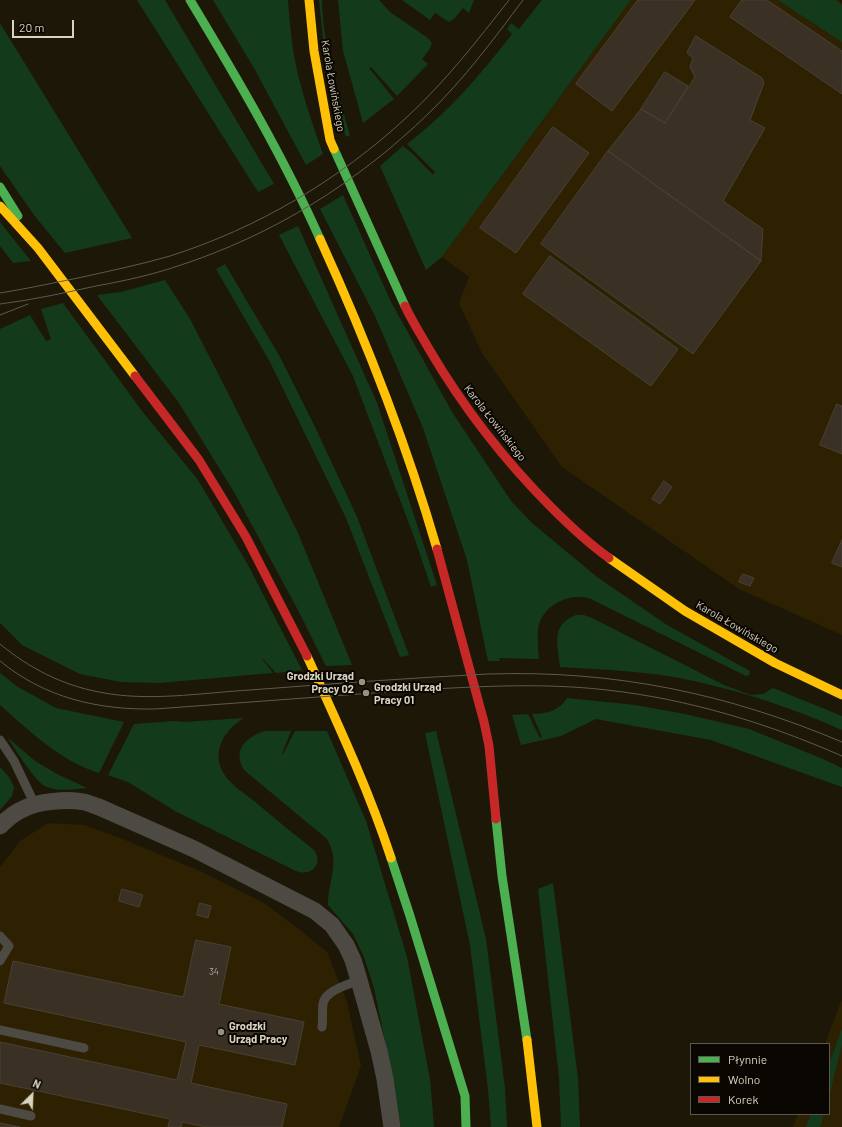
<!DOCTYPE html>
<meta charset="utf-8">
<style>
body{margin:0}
#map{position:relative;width:842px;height:1127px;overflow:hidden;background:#1d1708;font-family:Barlow,sans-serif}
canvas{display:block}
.legend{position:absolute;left:690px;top:1043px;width:140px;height:72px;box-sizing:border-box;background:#0a0601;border:1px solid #5d584e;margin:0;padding:5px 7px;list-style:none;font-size:12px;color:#d9d3c2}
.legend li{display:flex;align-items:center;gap:8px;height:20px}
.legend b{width:20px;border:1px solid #5d584e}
.north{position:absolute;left:12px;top:1075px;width:40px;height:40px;-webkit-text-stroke:3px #0a0601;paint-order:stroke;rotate:24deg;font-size:11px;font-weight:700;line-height:16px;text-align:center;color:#d9d3c2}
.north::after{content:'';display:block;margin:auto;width:14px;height:18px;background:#d9d3c2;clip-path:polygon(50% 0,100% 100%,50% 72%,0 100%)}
.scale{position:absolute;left:12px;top:20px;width:62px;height:18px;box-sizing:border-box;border:2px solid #d9d3c2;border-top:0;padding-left:5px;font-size:12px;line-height:14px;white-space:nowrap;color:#d9d3c2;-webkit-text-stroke:3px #0a0601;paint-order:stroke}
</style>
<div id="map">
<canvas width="842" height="1127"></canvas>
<ul class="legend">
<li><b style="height:5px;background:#4caf50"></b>Płynnie</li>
<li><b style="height:5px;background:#ffc107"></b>Wolno</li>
<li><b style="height:5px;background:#c62828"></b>Korek</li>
</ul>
<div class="north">N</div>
<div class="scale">20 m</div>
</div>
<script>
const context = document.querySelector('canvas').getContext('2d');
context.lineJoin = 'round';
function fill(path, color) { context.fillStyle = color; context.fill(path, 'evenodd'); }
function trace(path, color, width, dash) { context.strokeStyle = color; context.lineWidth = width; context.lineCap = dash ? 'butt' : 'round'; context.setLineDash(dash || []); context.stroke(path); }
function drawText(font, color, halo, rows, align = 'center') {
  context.font = font + ' Barlow,sans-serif'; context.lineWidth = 4; context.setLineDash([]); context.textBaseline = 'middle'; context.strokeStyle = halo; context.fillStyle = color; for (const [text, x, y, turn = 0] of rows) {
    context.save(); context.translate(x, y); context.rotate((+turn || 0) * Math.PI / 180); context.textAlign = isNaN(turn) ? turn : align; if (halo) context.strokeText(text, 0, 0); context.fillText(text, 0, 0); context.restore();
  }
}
fill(new Path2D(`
 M631,0H838L842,3V635L739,589L562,467L482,353L459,303L469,277L442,257Z
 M48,823L85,825L120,838L200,871L264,903L299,929L327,952L347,1002L361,1066L339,1127H0V867L20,841Z
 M842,999V1127H793L798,1114H829V1044H825Z`), '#2d2101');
fill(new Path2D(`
 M137,0H165L274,184L258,192Z
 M213,0H288C290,29 293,58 301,86C307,109 315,131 323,154L306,165L254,68Z
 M319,0H322C323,46 337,90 350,135L346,137L331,86L325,58Z
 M338,0H379L390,12L428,38L432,43L429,50L422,59L428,64L397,96L371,67L369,68L394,99L363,123L343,51Z
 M402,0H474L469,13L463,8L454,19L449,22L435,13L430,20Z
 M542,0H631L442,257L426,270L380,166L403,146L413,154L433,175L435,172L407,144C449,112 480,75 512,34L507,29L511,23L519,29Z
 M778,0H835L842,5V42Z
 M0,23L132,238L65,253L34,215L0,166Z
 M343,195L391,302L452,412L511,501L532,523L597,577L667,625L750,671L749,675L746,676L591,599C587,598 581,596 576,597C558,598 539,612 538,631C537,640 538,650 539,659L499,658L500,661H488L467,560L423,428L375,316L320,209Z
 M0,222L31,261L13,263L0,246Z
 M298,226L377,403L437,585L431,587L413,534L353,376L279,235Z
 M225,264L280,357L316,429L357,517L409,655L400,657L346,518L270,362L216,269Z
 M165,280L190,319L227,391L298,533L352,665L326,666L298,610L234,492L179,403L97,295L121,292Z
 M63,303L142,411L198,480L248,565L302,670L276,673L260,656L273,673L159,683L121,682L80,674L22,645L0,623V329L30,315L46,341L51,339L41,309Z
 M576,615H584L592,618L724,685L751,695L763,694L773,688L842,716V730C795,709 744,692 694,681C652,671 604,670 560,667C558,645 550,625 576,615Z
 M0,673L18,687L56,708L124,722L99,773C59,760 31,732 0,705Z
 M567,698L635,705L685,714L749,729L823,759L842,768V787L711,740L596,719L561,736L521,745L512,715L528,714L540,738L542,737L532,714C547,714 559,711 567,698Z
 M244,718C225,729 210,752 224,774C231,785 244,793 254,801C274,818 294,834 314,850C324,864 311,877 296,871L175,811L128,782L108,775L134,724L174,721L184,722Z
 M265,731H291L282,754H283L295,731H327L366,821L407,957L430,1079L434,1127H401L393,1080L374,988L364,957L353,934L328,905C328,880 341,862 327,839L244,770C232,750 246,737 265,731Z
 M436,731L486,939L505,1088L507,1127H491L488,1089L470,945L425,733Z
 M7,737L35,761L57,774L87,788C75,789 59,792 47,787C35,783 15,748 7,737Z
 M0,767L9,777L14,787L12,796L0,810Z
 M553,883L578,1078L580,1127H561L559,1077L538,889Z
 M842,1029V1044L829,1097V1064Z
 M811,1114H824L820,1127H806Z`), '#133b1b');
const building = new Path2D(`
 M638,0H695L612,111L576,84Z
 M742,0H767L842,51V94L730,17Z
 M696,36L762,78L764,83L750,120L765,128L723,201L763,229L761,261L608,151L641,109L665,123L695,77L690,67L693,58L687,53Z
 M665,72L688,86L665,123L641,109Z
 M553,127L589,153L516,253L480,228Z
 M608,151L761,261L693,354L541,244Z
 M550,256L678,349L651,386L523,294Z
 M837,404L842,406V454L820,445Z
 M664,481L672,487L660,504L652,499Z
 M842,540V567L832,563Z
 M743,574L754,578L750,586L739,582Z
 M122,889L143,895L139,907L119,901Z
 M200,903L211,906L208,918L197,915Z
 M196,940L231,947L219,1004L304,1022L295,1065L199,1045L191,1083L287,1104L282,1127H206L182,1122L181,1127H168L170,1119L0,1083V1042L177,1080L186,1042L4,1003L13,961L183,997Z
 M0,1123L20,1127H0Z`);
fill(building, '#3a3023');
trace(building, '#494136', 1);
trace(new Path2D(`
 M0,740L14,761L35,805
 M0,936L9,946L0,961
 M322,1027C323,1020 322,1011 323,1004C325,990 348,985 359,980
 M0,1030L84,1048
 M0,1109L31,1116`), '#4d4a44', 9);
trace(new Path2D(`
 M0,826C7,819 14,813 23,809C38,801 68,799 84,802C89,803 95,806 99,807L194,849L315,911L332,925L346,945L353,960L359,980L379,1051L385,1079L392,1127`), '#4d4a44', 17);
trace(new Path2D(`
 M190,0C237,78 283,156 320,239
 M334,149L405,306
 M0,187L18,216
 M496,819L502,876L527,1040
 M391,858L410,916L465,1096L466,1127`), '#4caf50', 9);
trace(new Path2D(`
 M309,0L314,51L330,140L334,149
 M0,206L38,248L135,376
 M320,239C366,340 406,442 437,549
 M609,558L685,611L775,663L842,695
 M307,656C337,722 368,788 391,858
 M527,1040L537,1127`), '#ffc107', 9);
trace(new Path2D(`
 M405,306C412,321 421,335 429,349C463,407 504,460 552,508C570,526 588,543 609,558
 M135,376L199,460L246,537L307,656
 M437,549L484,722L489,746L496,819`), '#c62828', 9);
trace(new Path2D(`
 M0,293C26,289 52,283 78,278C109,271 139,265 170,256C258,228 339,180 407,117C445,82 477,41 509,0
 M0,304C32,300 64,293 96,286C124,281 151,275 178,266C273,235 357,183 429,113C464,79 494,39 523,0
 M0,315L28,304
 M0,644C29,668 62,685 99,692C148,702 200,693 250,690C329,684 408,678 488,674C614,670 726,693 842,742
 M0,661C45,698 98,710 155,709C237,703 318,697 400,691C469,687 538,682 607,690C688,699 767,723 842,756`), '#5e5a52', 1);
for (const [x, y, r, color] of [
 [362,682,4,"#979181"],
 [366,693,4,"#979181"],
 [221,1032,4,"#979181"]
]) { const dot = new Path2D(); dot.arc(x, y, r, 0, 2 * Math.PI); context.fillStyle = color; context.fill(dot); trace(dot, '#0a0601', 1.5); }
drawText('9px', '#b1aa9a', null, [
 ["34",214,972]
]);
drawText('11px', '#d9d3c2', '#0a0601', [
 ["Karola Łowińskiego",333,86,80],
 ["Karola Łowińskiego",495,423,52],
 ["Karola Łowińskiego",737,627,30]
]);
drawText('bold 11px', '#d9d3c2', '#0a0601', [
 ["Grodzki Urząd",354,676,"right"],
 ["Pracy 02",354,689,"right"],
 ["Grodzki Urząd",374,687],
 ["Pracy 01",374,700],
 ["Grodzki",229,1026],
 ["Urząd Pracy",229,1039]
], 'left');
</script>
